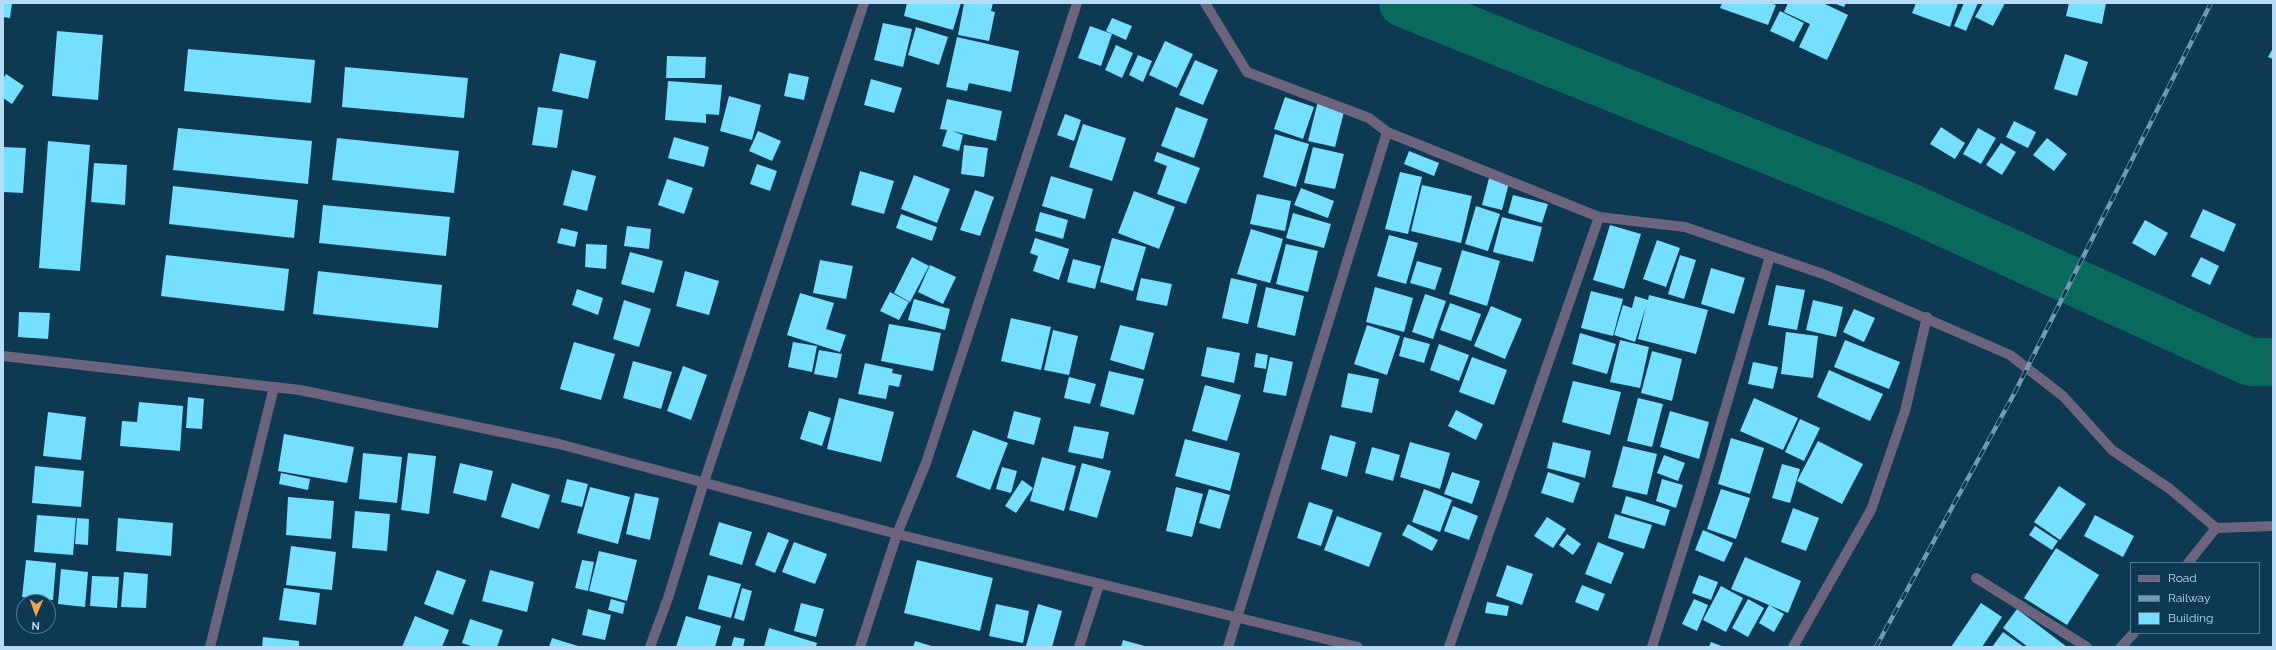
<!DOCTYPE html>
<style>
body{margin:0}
#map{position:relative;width:2276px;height:650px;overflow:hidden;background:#0e3953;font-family:Raleway,sans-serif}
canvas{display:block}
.frame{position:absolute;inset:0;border:4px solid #b6dbf6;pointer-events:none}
.legend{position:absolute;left:2130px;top:562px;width:130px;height:72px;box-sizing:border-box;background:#0e3953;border:1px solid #517a94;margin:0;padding:5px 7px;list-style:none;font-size:12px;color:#b6dbf6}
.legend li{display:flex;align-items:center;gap:8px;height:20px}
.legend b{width:20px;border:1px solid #517a94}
.north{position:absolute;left:16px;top:594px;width:40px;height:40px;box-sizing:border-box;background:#0e3953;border:1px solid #517a94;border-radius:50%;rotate:182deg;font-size:11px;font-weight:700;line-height:16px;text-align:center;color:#b6dbf6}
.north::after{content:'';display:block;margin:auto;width:14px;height:18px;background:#fa9f4e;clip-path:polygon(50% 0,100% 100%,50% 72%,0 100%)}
</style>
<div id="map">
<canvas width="2276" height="650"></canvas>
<div class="frame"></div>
<ul class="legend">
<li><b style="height:5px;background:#6c647c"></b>Road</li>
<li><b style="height:5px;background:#729ab4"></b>Railway</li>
<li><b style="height:11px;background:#74dfff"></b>Building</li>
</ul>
<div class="north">N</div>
</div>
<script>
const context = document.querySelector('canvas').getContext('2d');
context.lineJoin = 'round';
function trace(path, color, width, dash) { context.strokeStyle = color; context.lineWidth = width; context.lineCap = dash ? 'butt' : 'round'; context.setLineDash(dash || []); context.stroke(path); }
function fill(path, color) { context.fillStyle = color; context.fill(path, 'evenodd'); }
trace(new Path2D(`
 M1403,3L1905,205L2250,362H2273`), '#09695c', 48);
fill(new Path2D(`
 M3,3H12L10,18L3,17Z
 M907,3H961L953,30L904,16Z
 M964,3H993L991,11L995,12L989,41L958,35Z
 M1722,3H1770L1776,5L1768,25L1720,8Z
 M1788,3H1823L1848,15L1827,60L1799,47L1810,24L1784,12Z
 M1833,3H1846L1844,7Z
 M1916,3H1958L1950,27L1912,13Z
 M1964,3H1978L1966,31L1954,26Z
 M1983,3H2005L1993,26L1975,17Z
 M2069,3H2106L2102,24L2066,16Z
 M1780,11L1804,23L1794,42L1770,31Z
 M1112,18L1132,26L1126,40L1106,31Z
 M883,23L912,29L903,67L874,60Z
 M1090,26L1112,34L1101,66L1078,58Z
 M916,27L948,37L939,65L908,55Z
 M57,31L103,35L98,100L52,96Z
 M957,37L1019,51L1011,92L969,83L967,91L946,87Z
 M1165,41L1193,54L1177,88L1149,75Z
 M1116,45L1133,53L1122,78L1105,70Z
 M2273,48V59L2268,57Z
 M188,49L315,60L311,103L184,91Z
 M560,53L596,61L588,99L552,91Z
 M2065,54L2088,62L2077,96L2054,89Z
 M1138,55L1152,61L1143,82L1129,75Z
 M667,56L706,57L705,78H666Z
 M1195,60L1218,70L1203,105L1179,95Z
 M345,67L468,78L464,118L342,107Z
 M789,73L809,77L804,100L784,96Z
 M6,74L24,86L12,104L3,98V79Z
 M871,79L902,88L894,113L864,105Z
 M668,81L722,85L719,115L706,114V123L665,120Z
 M729,96L761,105L752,140L720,131Z
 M1285,97L1314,107L1303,139L1274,129Z
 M947,99L1002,111L996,141L952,131L963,135L959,151L942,146L947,130L940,129Z
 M1318,101L1345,108L1335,147L1308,141Z
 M538,107L563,110L557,148L532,145Z
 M1176,107L1208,119L1194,158L1161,146Z
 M1065,114L1081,120L1074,141L1057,135Z
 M2014,121L2036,132L2028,148L2006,137Z
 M1083,124L1126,138L1112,181L1069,167Z
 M1941,127L1965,143L1955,159L1930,144Z
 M178,128L312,141L308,184L173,170Z
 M1978,128L1996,138L1981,164L1963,154Z
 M758,131L781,141L772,161L749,151Z
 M1275,134L1309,144L1296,187L1263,177Z
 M674,137L709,147L704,167L668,158Z
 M337,138L459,151L454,193L332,180Z
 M2047,138L2067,154L2054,171L2033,155Z
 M48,141L90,145L80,271L39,268Z
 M2001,143L2016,152L2002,175L1986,165Z
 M964,145L988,148L984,177L961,174Z
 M3,147L26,148L23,193L3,192Z
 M1313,147L1344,154L1335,189L1304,183Z
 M1409,151L1439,163L1434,176L1404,164Z
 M1157,152L1200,168L1186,204L1157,194L1167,166L1154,161Z
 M94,163L127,165L125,205L91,202Z
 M757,164L777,171L770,191L750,184Z
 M572,170L596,176L587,211L563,205Z
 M860,171L894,181L884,214L851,205Z
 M1400,172L1422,177L1408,234L1385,229Z
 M914,175L950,189L937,223L901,209Z
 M1051,176L1093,189L1085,219L1042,206Z
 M1489,178L1509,183L1502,210L1482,205Z
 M667,179L693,188L684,214L658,205Z
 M1422,185L1472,196L1461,243L1411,231Z
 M173,186L298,200L294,238L169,224Z
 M1301,188L1334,201L1328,218L1294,205Z
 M975,190L994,197L980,236L960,230Z
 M1134,191L1175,207L1159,249L1118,233Z
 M1257,194L1291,201L1285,231L1250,224Z
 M1513,195L1548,204L1542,223L1508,213Z
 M323,205L450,217L446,256L319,243Z
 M1476,206L1500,214L1488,251L1465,244Z
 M2203,209L2236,224L2224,252L2190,237Z
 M1040,212L1068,220L1063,239L1035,231Z
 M1293,213L1331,224L1324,248L1286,238Z
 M901,214L937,227L932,241L896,228Z
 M1502,217L1542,227L1533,262L1493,252Z
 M2145,220L2168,233L2155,256L2132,243Z
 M1610,225L1641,234L1624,289L1593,280Z
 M627,226L651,229L649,249L624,246Z
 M561,228L578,232L575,247L557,243Z
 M1251,229L1283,239L1270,283L1237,274Z
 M1389,235L1418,243L1406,284L1377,276Z
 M1035,238L1069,249L1059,280L1033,271L1038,256L1030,253Z
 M1112,238L1146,247L1133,291L1100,282Z
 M1657,240L1680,248L1666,287L1643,279Z
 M586,244L607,245L606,269L585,267Z
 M1286,244L1318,251L1308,292L1276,284Z
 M1462,250L1500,261L1487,306L1449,294Z
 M630,252L663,261L654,293L621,284Z
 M166,255L289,269L284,311L161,296Z
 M1680,255L1696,260L1684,299L1668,294Z
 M912,257L929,266L910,302L894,293Z
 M2201,257L2219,266L2210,285L2191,276Z
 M1073,259L1101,266L1095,289L1067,282Z
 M820,260L853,266L846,299L813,293Z
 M1417,261L1442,268L1435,290L1410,283Z
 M930,265L956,277L943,304L918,292Z
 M1711,268L1745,278L1734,314L1701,304Z
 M318,271L442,285L438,328L313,314Z
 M685,271L719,281L709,315L676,306Z
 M1141,278L1172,284L1167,306L1136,300Z
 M1231,278L1257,284L1248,324L1222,318Z
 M1776,285L1805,290L1797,330L1768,325Z
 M1266,287L1304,296L1295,336L1257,327Z
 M1375,287L1413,298L1404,332L1366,322Z
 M577,289L603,298L598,315L572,305Z
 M1591,291L1623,299L1613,336L1581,328Z
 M890,292L909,302L899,320L880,311Z
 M800,293L834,303L826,329L846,335L840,352L787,335Z
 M1425,294L1446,301L1433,339L1412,332Z
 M1649,295L1708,310L1696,354L1638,339L1646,306L1635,342L1614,335L1623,305L1632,308L1635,296L1648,300Z
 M914,299L950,309L945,330L908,320Z
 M624,300L651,309L639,347L613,339Z
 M1813,300L1843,307L1836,337L1806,330Z
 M1450,303L1481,314L1471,341L1440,330Z
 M1491,306L1522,319L1505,359L1474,346Z
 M1854,309L1875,318L1864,342L1843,332Z
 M19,312L50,313L48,339L18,337Z
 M1011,318L1051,327L1041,370L1001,361Z
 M889,324L941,333L933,371L881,361Z
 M1120,325L1154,333L1144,370L1110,360Z
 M1367,325L1400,336L1387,375L1354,364Z
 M1053,330L1078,336L1069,375L1044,370Z
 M1786,332L1818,336L1813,378L1781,374Z
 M1580,333L1616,344L1607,374L1572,364Z
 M1404,337L1430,344L1424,363L1399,356Z
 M1620,340L1649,347L1640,388L1610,382Z
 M1845,340L1900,362L1889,389L1834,367Z
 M574,342L615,354L601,400L560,389Z
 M793,342L817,346L812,372L788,367Z
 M1439,344L1469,355L1459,381L1430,370Z
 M1207,347L1240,353L1234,383L1201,376Z
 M819,350L842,354L837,378L814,374Z
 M1652,351L1682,359L1672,401L1641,393Z
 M1256,353L1268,355L1266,369L1254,367Z
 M1270,357L1293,362L1286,396L1263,392Z
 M1472,357L1507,370L1494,405L1459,392Z
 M633,361L672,372L661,409L623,398Z
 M1753,362L1778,367L1773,389L1748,384Z
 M865,363L893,369L892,373L902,375L899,387L889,385L886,399L858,394Z
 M683,366L707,375L691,420L667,411Z
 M1829,370L1883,394L1870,421L1817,397Z
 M1109,371L1144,379L1134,415L1100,406Z
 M1348,373L1379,379L1372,413L1341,407Z
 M1069,377L1096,384L1090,404L1064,398Z
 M1573,381L1621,392L1610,435L1562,422Z
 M1205,385L1241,395L1227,441L1192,431Z
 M188,397L204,399L202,429L186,428Z
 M839,398L894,412L881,462L827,449Z
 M1638,398L1663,404L1652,447L1627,441Z
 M1754,398L1798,418L1783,450L1740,431Z
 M139,402L183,406L180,451L120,446L122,421L137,422Z
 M1456,410L1483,424L1476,440L1448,426Z
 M809,411L831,418L822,446L800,439Z
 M1014,411L1041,418L1034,445L1007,438Z
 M1670,411L1709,422L1699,459L1660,447Z
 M48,412L86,417L81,460L43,456Z
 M1800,419L1820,428L1804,461L1785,452Z
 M1074,426L1109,432L1103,459L1068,452Z
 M973,430L1008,443L990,490L956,477Z
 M284,434L354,447L347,483L278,471Z
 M1330,435L1356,442L1347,477L1321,469Z
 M1731,438L1764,448L1750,494L1718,484Z
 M1185,439L1240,453L1230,491L1175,476Z
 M1818,441L1863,464L1842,504L1797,481Z
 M1410,442L1450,453L1440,489L1400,477Z
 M1553,442L1591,451L1585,478L1547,468Z
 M1623,446L1657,454L1647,495L1612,487Z
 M1372,447L1400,455L1393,481L1365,473Z
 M363,453L402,457L397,503L359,499Z
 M408,453L436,456L429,514L401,510Z
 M1664,455L1685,463L1678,481L1657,473Z
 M1042,457L1076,466L1064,511L1030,501Z
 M460,463L493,471L486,501L453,493Z
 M1082,463L1111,471L1097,518L1069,510Z
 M1782,464L1800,469L1790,503L1772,498Z
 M35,466L84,471L81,507L32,503Z
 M1002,467L1017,471L1011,493L996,489Z
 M1452,472L1480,481L1472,504L1444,494Z
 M1548,472L1580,483L1573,503L1541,493Z
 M281,473L310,479L308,490L279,484Z
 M567,479L588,484L582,507L561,502Z
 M1662,479L1683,485L1676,508L1656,501Z
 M1022,480L1033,488L1016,513L1005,506Z
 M512,483L550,495L539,529L501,517Z
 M2059,486L2086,504L2060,540L2034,522Z
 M590,487L630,497L618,544L577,533Z
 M1176,487L1203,494L1192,537L1166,531Z
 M1209,489L1230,495L1220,529L1199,523Z
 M1424,489L1452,500L1440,532L1412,522Z
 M1721,489L1750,498L1736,539L1707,529Z
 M635,493L659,498L650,540L626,534Z
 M1626,496L1670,510L1665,526L1621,513Z
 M288,497L334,501L331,539L286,535Z
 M1309,502L1333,510L1321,546L1297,538Z
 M1453,506L1478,516L1469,540L1444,531Z
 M1793,508L1819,518L1806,551L1781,542Z
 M355,511L390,514L387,551L352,548Z
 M1615,514L1652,525L1644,549L1608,538Z
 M37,515L76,518L73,555L34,552Z
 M2095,515L2134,536L2123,557L2084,536Z
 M1337,516L1382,533L1369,567L1324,550Z
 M1547,517L1566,529L1553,548L1534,536Z
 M77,518L89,519L88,545L75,544Z
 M118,518L173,523L171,556L116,551Z
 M719,522L752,532L742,565L709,555Z
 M1408,524L1438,540L1432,551L1402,535Z
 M2035,526L2058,541L2052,550L2029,535Z
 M1703,530L1733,543L1724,562L1695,550Z
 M768,532L789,540L775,573L755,565Z
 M1567,534L1581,544L1573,555L1559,545Z
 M794,542L827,554L815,584L782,572Z
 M1598,542L1624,553L1611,584L1585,574Z
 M291,546L336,552L332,590L286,585Z
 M2056,548L2099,575L2067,625L2024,598Z
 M599,551L637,560L627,601L589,591Z
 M1745,557L1801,581L1788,613L1731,589Z
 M26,560L56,563L53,600L22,597Z
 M582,560L594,562L588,591L575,588Z
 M917,560L993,578L980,631L904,613Z
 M1507,565L1533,574L1522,605L1496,596Z
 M61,569L88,572L85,607L58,604Z
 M437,570L466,580L453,615L424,604Z
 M490,570L534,582L527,612L482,601Z
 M124,572L148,574L146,608L121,607Z
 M708,575L741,584L731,618L698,609Z
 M1699,575L1718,582L1711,600L1692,593Z
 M92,576L119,577L117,608L90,606Z
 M1582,585L1605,594L1598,611L1575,602Z
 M1721,586L1743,598L1726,632L1703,620Z
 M284,588L320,593L316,625L279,620Z
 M742,588L752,591L744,621L734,618Z
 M611,599L625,603L623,614L608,610Z
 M1694,599L1708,605L1697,631L1682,624Z
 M1748,599L1764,608L1748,637L1732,628Z
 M1487,602L1509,606L1507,616L1485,613Z
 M801,603L824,609L816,637L794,631Z
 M1981,603L2002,617L1982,647H1951Z
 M996,604L1029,611L1023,643L989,636Z
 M1038,604L1062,611L1052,647L1026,646Z
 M1769,605L1784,614L1774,632L1759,623Z
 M588,609L611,615L605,640L582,635Z
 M2017,609L2067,647H2028L2003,628Z
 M415,616L449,630L442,647H402Z
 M686,616L721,626L715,647H676Z
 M470,619L503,630L497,647H474L462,643Z
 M769,628L817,643L816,647H764Z
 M2003,632L2024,647H1992Z
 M263,637L299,641V647H262Z
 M734,637L745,639L743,647H731Z
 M552,638L581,647H549Z
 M1123,640L1148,647H1121Z
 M915,641L935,647H913Z
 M1711,642L1724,647H1709Z`), '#74dfff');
trace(new Path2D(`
 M1205,3L1247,72L1369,118L1387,132L1599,217L1685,227L1826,275L2010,355L2063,396L2112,450L2170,489L2216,528L2188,563
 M3,356L300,390L559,444L897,534L1358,647
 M2216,528L2273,526
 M1976,578L2087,647
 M210,647L274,387
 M650,647L668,598L704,482L864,3
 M860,647L897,534L926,463L1077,3
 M1079,647L1099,585
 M1228,647L1387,132
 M1449,647L1599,217
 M1652,647L1704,481L1770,256
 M1793,647L1871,510L1905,411L1927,317
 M2121,647L2134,633`), '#6c647c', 10);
const rail = new Path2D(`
 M1876,647L2015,392L2211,3`);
trace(rail, '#729ab4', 4.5);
trace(rail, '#0e3953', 3, [9]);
</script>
